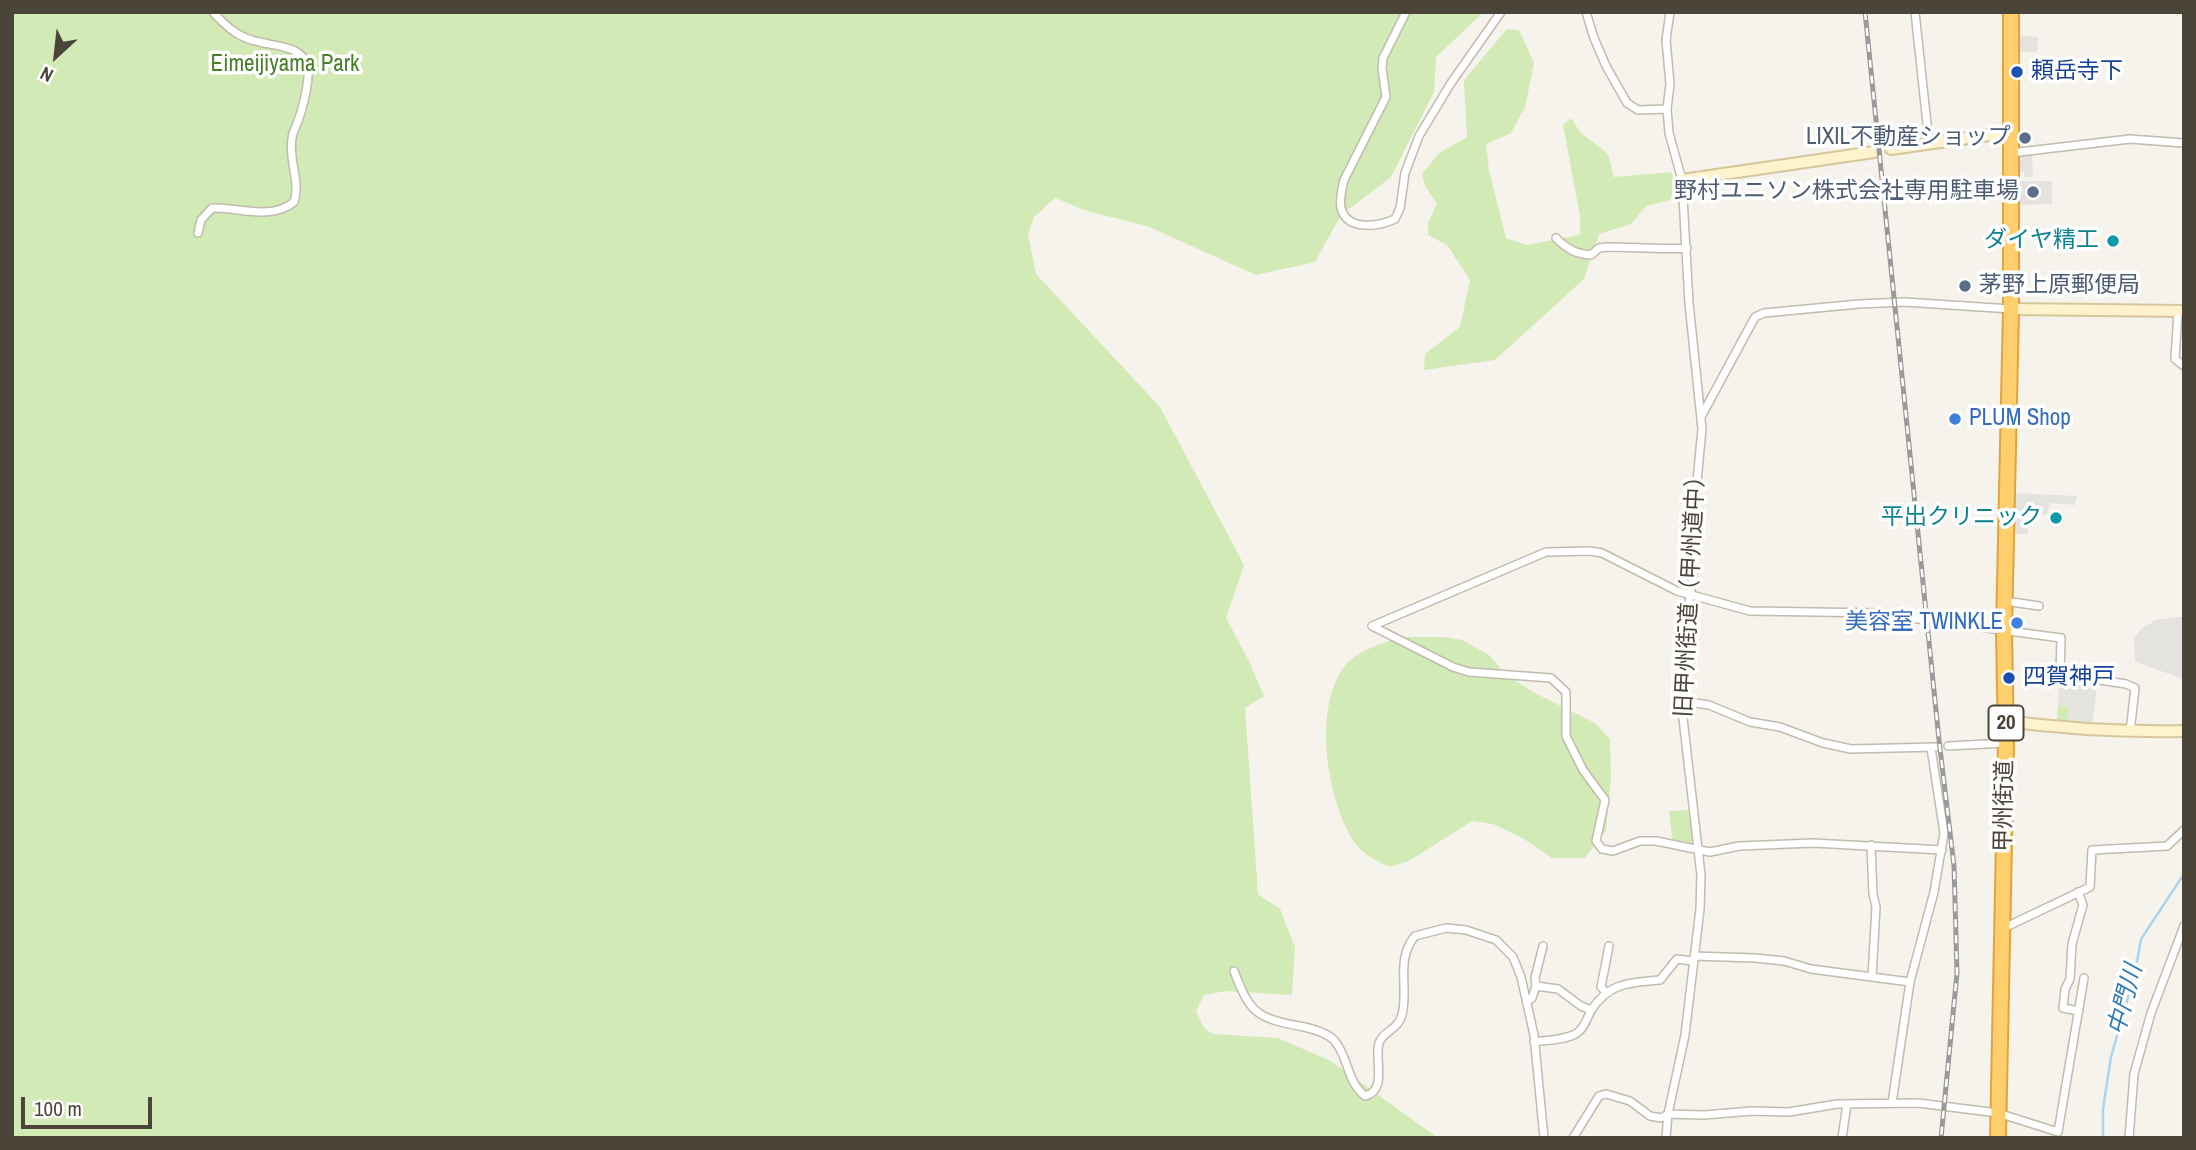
<!DOCTYPE html>
<meta charset="utf-8">
<style>
body{margin:0}
#map{position:relative;width:2196px;height:1150px;overflow:hidden;background:#f6f3ec;font-family:"Archivo Narrow",sans-serif}
canvas{display:block}
.frame{position:absolute;inset:0;border:14px solid #4b4439;pointer-events:none}
.north{position:absolute;left:21px;top:21px;width:70px;height:70px;-webkit-text-stroke:5px #fff;paint-order:stroke;rotate:207deg;font-size:19px;font-weight:700;line-height:28px;text-align:center;color:#4b4439}
.north::after{content:'';display:block;margin:auto;width:24px;height:32px;background:#4b4439;clip-path:polygon(50% 0,100% 100%,50% 72%,0 100%)}
.scale{position:absolute;left:21px;top:1097px;width:131px;height:32px;box-sizing:border-box;border:4px solid #4b4439;border-top:0;padding-left:9px;font-size:21px;line-height:24px;white-space:nowrap;color:#4b4439;-webkit-text-stroke:5px #fff;paint-order:stroke}
</style>
<div id="map">
<canvas width="2196" height="1150"></canvas>
<div class="frame"></div>
<div class="north">N</div>
<div class="scale">100 m</div>
</div>
<script>
const context = document.querySelector('canvas').getContext('2d');
context.lineJoin = 'round';
function fill(path, color) { context.fillStyle = color; context.fill(path, 'evenodd'); }
function trace(path, color, width, dash) { context.strokeStyle = color; context.lineWidth = width; context.lineCap = dash ? 'butt' : 'round'; context.setLineDash(dash || []); context.stroke(path); }
function drawText(font, color, halo, rows, align = 'center') {
  context.font = font + ' "Archivo Narrow","Noto Sans JP",sans-serif'; context.lineWidth = 7; context.setLineDash([]); context.textBaseline = 'middle'; context.strokeStyle = halo; context.fillStyle = color; for (const [text, x, y, turn = 0] of rows) {
    context.save(); context.translate(x, y); context.rotate((+turn || 0) * Math.PI / 180); context.textAlign = isNaN(turn) ? turn : align; if (halo) context.strokeText(text, 0, 0); context.fillText(text, 0, 0); context.restore();
  }
}
fill(new Path2D(`
 M12,12H1484L1436,57L1434,92L1391,177L1341,215L1315,262L1256,275L1147,226L1087,211L1055,198L1034,217L1028,234L1036,274L1160,407L1244,565L1226,618L1249,661L1264,696L1245,708L1258,894L1280,909L1295,947L1292,995L1226,991L1204,995L1196,1011L1204,1028L1213,1034L1278,1038L1331,1061L1438,1138H12Z
 M1507,29L1519,30L1534,63L1525,107L1511,133L1486,144L1489,171L1506,238L1527,245L1580,235V216L1563,125L1571,118L1580,132L1608,154L1614,177L1672,172L1675,199L1646,206L1631,224L1599,234L1584,279L1495,360L1424,370L1425,354L1460,327L1470,280L1447,245L1428,235V223L1437,204L1425,186L1422,174L1438,154L1467,137L1464,80Z
 M1399,637H1443L1462,640L1489,655L1506,675L1533,692L1595,723L1610,739L1611,777L1606,831L1585,858H1552L1524,839L1493,824L1472,821L1409,861L1390,867C1377,861 1363,855 1355,843C1327,802 1313,711 1343,668C1356,650 1381,645 1399,637Z
 M2058,705L2069,706L2068,722L2057,721Z
 M1691,810L1693,845L1673,843L1669,811Z`), '#d2eab5');
fill(new Path2D(`
 M2016,35L2038,37L2037,52H2017Z
 M2032,155L2033,177H2024V172H2014L2013,156Z
 M2014,181H2052V204L2014,205Z
 M2013,493L2077,496L2075,505L2050,503L2047,515L2029,516L2028,534H2011Z
 M2178,617H2184V679L2135,662L2134,638L2141,629L2156,620Z
 M2059,682L2097,688L2092,726L2068,722L2069,706L2058,705Z`), '#e5e3e0');
trace(new Path2D(`
 M2103,1138V1109L2111,1057L2135,973L2141,939L2184,874`), '#a9d4f2', 2.5);
const street = new Path2D(`
 M1406,12L1383,58L1382,68L1386,97L1344,180C1342,189 1339,199 1341,208C1347,232 1380,226 1395,219L1400,208L1405,173L1419,136L1451,83L1501,12
 M1586,12L1594,38L1606,66L1627,103L1638,110L1667,109
 M1915,12L1929,143
 M2011,153L2130,139L2184,143
 M198,233L201,220L212,208C239,207 270,221 294,202C301,181 288,161 292,138C293,131 297,125 299,118C303,107 309,82 308,71C306,43 271,47 252,40C236,36 224,24 213,12
 M1556,238C1567,249 1576,254 1591,255L1599,248L1607,247C1634,247 1660,250 1687,248
 M2178,311L2175,359L2184,366
 M1702,415L1755,317L1764,313L1859,304L1904,302L2011,309
 M2005,601L2039,606
 M1934,621L2061,638L2060,674L2126,684L2135,688L2130,732
 M1372,626L1453,667L1469,672L1551,678L1566,692V736L1583,770L1605,800L1596,841L1602,849L1613,851L1640,841H1656L1710,852L1739,846L1813,843L1942,850
 M1372,626L1546,552L1590,551L1602,553L1677,591L1750,611L1880,613L1925,620
 M1681,701L1709,705L1750,722L1780,727L1823,743L1851,749L1937,747
 M1948,746L2006,743
 M1871,845L1873,894L1876,907L1872,977
 M2078,892L2083,905L2072,944L2070,979L2065,989L2063,1008L2079,1011
 M2006,927L2090,887L2092,850L2167,846L2184,830
 M1694,956L1755,958L1784,961L1811,969L1910,982
 M1234,971C1251,1016 1258,1018 1304,1027C1313,1029 1327,1033 1334,1040C1349,1057 1346,1081 1365,1096C1388,1090 1374,1060 1379,1043C1383,1031 1398,1030 1402,1015C1409,988 1395,960 1415,936L1446,928L1466,930L1496,940L1513,957L1521,977L1534,1035L1544,1138
 M1536,986L1535,978L1543,946
 M1607,993L1601,987L1609,946
 M1528,1001L1532,998L1536,986L1558,989L1581,1006L1591,1010
 M1534,1042C1548,1040 1566,1040 1577,1033C1585,1028 1587,1017 1592,1009C1610,982 1630,983 1660,980L1677,959L1693,961
 M1892,1103L1910,982L1934,892L1944,833L1931,748
 M1573,1138L1599,1096L1606,1094L1630,1101L1650,1116L1661,1118L1668,1114L1704,1115L1752,1111L1789,1112L1837,1104L1918,1103L1998,1113L2058,1132L2084,978
 M1666,1138L1668,1114L1685,1035L1700,909L1701,875L1681,701L1683,642L1693,577L1692,533L1702,429L1689,303L1682,180L1669,133L1667,109L1670,84L1666,40L1670,12
 M1842,1138L1847,1104
 M2129,1138L2134,1074L2151,1013L2184,926`);
const secondary = new Path2D(`
 M1891,149L2011,132
 M1682,180L1874,152
 M2011,309L2184,311
 M2006,721C2065,729 2124,732 2184,731`);
const highway = new Path2D(`
 M1998,1138L2006,743L2004,630L2011,309V12`);
trace(street, '#c2bbae', 10);
trace(secondary, '#d6c79b', 14);
trace(highway, '#e0a43c', 18);
trace(street, '#fff', 7);
trace(secondary, '#fff3cd', 10);
trace(highway, '#ffcf6e', 14);
const rail = new Path2D(`
 M1865,12L1939,740L1954,866L1957,973L1941,1138`);
trace(rail, '#9a9a9a', 5);
trace(rail, '#fff', 2.5, [8]);
for (const [x, y, r, color] of [
 [2017,72,7,"#1a4fb4"],
 [2025,138,7,"#5c6f8a"],
 [2033,192,7,"#5c6f8a"],
 [2113,241,7,"#0f9aa8"],
 [1965,286,7,"#5c6f8a"],
 [1955,419,7,"#3f7fe0"],
 [2056,518,7,"#0f9aa8"],
 [2017,623,7,"#3f7fe0"],
 [2009,678,7,"#1a4fb4"]
]) { const dot = new Path2D(); dot.arc(x, y, r, 0, 2 * Math.PI); context.fillStyle = color; context.fill(dot); trace(dot, '#fff', 2.5); }
for (const [x, y, w] of [
 [2006,723,35]
]) { const box = new Path2D(); box.roundRect(x - w / 2, y - 17.5, w, 35, 5); context.fillStyle = '#fff'; context.fill(box); trace(box, '#4b4439', 2); }
drawText('bold 21px', '#4b4439', null, [
 ["20",2006,723]
]);
drawText('23px', '#4a7f2a', '#fff', [
 ["Eimeijiyama Park",285,65]
]);
drawText('23px', '#164399', '#fff', [
 ["頼岳寺下",2031,72],
 ["四賀神戸",2023,678]
], 'left');
drawText('23px', '#4e5e75', '#fff', [
 ["LIXIL不動産ショップ",2011,138],
 ["野村ユニソン株式会社専用駐車場",2019,192],
 ["茅野上原郵便局",1979,286,"left"]
], 'right');
drawText('23px', '#0d838f', '#fff', [
 ["ダイヤ精工",2099,241],
 ["平出クリニック",2042,518]
], 'right');
drawText('23px', '#366cbe', '#fff', [
 ["PLUM Shop",1969,419],
 ["美容室 TWINKLE",2003,623,"right"]
], 'left');
drawText('23px', '#4b4439', '#fff', [
 ["旧甲州街道（甲州道中）",1691,591,-87],
 ["甲州街道",2005,806,-89]
]);
drawText('italic 24px', '#2e7ab2', '#fff', [
 ["中門川",2126,1000,-75]
]);
</script>
